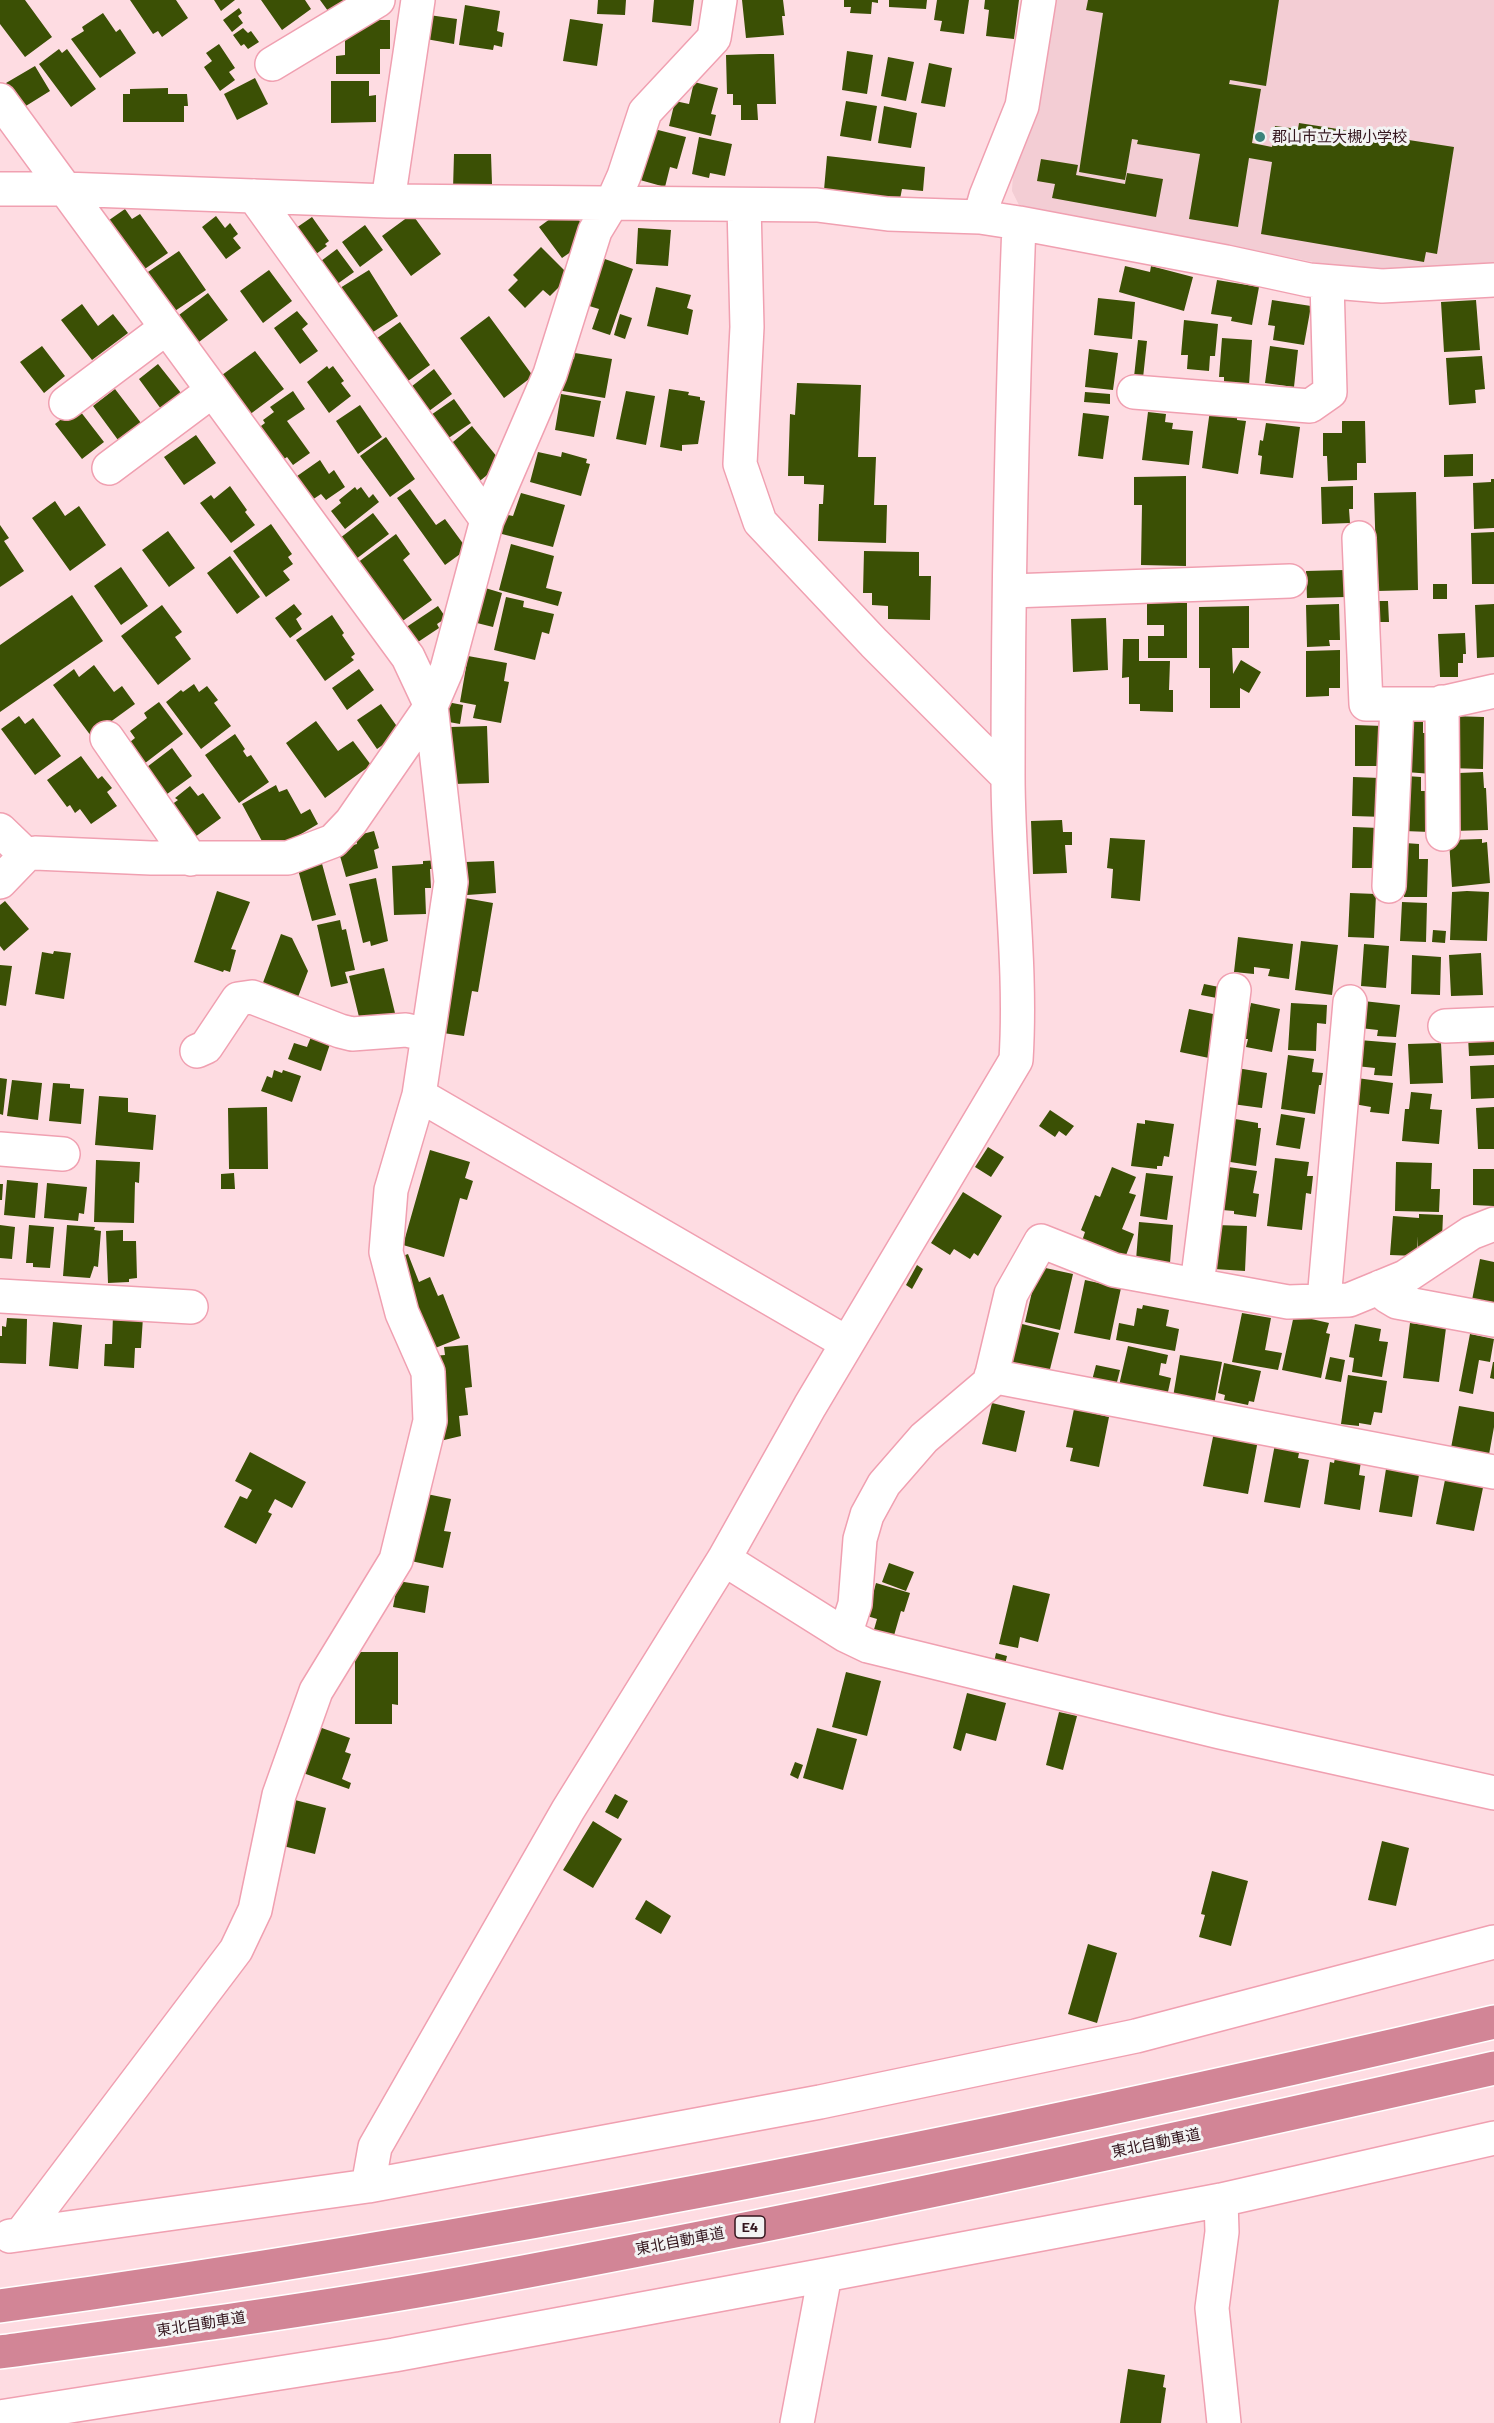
<!DOCTYPE html>
<meta charset="utf-8">
<style>
body{margin:0}
canvas{display:block;background:#fedce2}
</style>
<canvas width="1494" height="2423"></canvas>
<script>
const context = document.querySelector('canvas').getContext('2d');
context.lineJoin = 'round';
function fill(path, color) { context.fillStyle = color; context.fill(path, 'evenodd'); }
function trace(path, color, width, dash) { context.strokeStyle = color; context.lineWidth = width; context.lineCap = dash ? 'butt' : 'round'; context.setLineDash(dash || []); context.stroke(path); }
function drawText(font, color, halo, rows, align = 'center') {
  context.font = font + ' Barlow,"Noto Sans JP",sans-serif'; context.lineWidth = 6; context.setLineDash([]); context.textBaseline = 'middle'; context.strokeStyle = halo; context.fillStyle = color; for (const [text, x, y, turn = 0] of rows) {
    context.save(); context.translate(x, y); context.rotate((+turn || 0) * Math.PI / 180); context.textAlign = isNaN(turn) ? turn : align; if (halo) context.strokeText(text, 0, 0); context.fillText(text, 0, 0); context.restore();
  }
}
fill(new Path2D(`
 M1057,0H1494V266L1400,275L1334,266L1019,205L1012,191L1013,173L1039,102Z`), '#f3cdd4');
fill(new Path2D(`
 M0,0H25L52,37L25,57L0,24Z
 M130,0H176L188,18L162,37L158,31L153,34Z
 M214,0H235L221,11Z
 M261,0H305L311,9L282,30Z
 M320,0H348L339,11L335,6L328,11Z
 M598,0H626L625,15L597,14Z
 M654,0H694L691,26L652,22Z
 M742,0H783L785,16H782L784,35L746,38Z
 M844,0H878V3L872,2L871,14L850,13L851,7H844Z
 M889,0H927L926,9L889,7Z
 M937,0H969L964,34L940,31L942,21L934,20Z
 M985,0H1019L1014,39L986,36L989,10L984,9Z
 M1088,0H1279L1266,86L1230,80L1229,84L1261,89L1252,143L1272,147L1275,126L1298,129L1299,123L1454,147L1437,254L1426,252L1424,262L1261,234L1272,162L1249,158L1238,227L1189,219L1200,154L1137,144L1138,140L1132,139L1125,180L1079,172L1103,13L1086,10Z
 M465,5L500,11L497,31L504,33L502,47L494,45L493,50L459,45Z
 M239,8L242,13L238,16L243,23L232,32L223,20Z
 M103,13L116,32L120,29L136,53L100,78L71,39L84,31L82,27Z
 M429,15L457,19L454,44L426,39Z
 M570,19L603,24L597,66L563,61Z
 M365,20H390V49H380V74H336V56L345,55V32H357V26Z
 M243,28L248,33L251,31L259,42L248,49L244,44L241,46L233,35Z
 M219,44L235,68L229,72L235,80L220,91L204,67L212,61L206,53Z
 M59,49L62,53L67,49L96,89L71,107L39,64Z
 M847,51L873,55L867,94L842,90Z
 M760,54H774L776,104H757L758,120H741V105H733V94H727L726,55Z
 M888,57L914,62L906,101L881,96Z
 M929,63L952,68L945,107L921,103Z
 M35,66L50,91L21,109L6,83Z
 M255,78L268,104L237,120L224,94Z
 M331,81H369V96L376,95V122L331,123Z
 M694,82L718,88L711,114L716,115L711,136L669,126L675,101L689,104Z
 M168,88V94H187L188,106H184V122H123V94H130V89Z
 M846,101L877,106L871,141L840,136Z
 M884,106L917,113L911,148L878,143Z
 M654,129L686,137L677,169L670,167L665,187L640,180Z
 M699,137L732,144L725,176L710,173L709,178L692,174Z
 M454,154H491L492,184H476V189H453Z
 M827,156L925,167L923,191L902,189L900,199L824,190Z
 M1041,159L1078,165L1076,175L1125,184L1127,173L1163,179L1156,217L1052,198L1055,184L1037,181Z
 M125,209L132,219L140,214L168,253L136,275L102,225Z
 M412,214L441,254L411,276L382,236Z
 M574,214L584,227L578,247L562,258L539,227L554,216Z
 M216,216L225,228L230,223L238,234L233,238L241,248L226,259L202,227Z
 M312,217L329,241L325,244L327,246L312,257L296,228Z
 M365,225L383,250L360,267L342,242Z
 M638,228L671,230L668,266L636,264Z
 M541,247L570,276L550,296L543,290L525,308L508,290L518,280L513,275Z
 M337,249L354,272L333,287L317,264Z
 M179,251L206,290L169,315L142,276Z
 M602,258L633,269L610,335L592,329L599,309L586,305Z
 M1125,266L1150,272L1151,266L1193,277L1184,311L1119,292Z
 M269,270L292,301L263,323L240,291Z
 M369,270L398,316L370,334L340,288Z
 M1217,280L1259,287L1252,325L1231,321L1232,317L1211,314Z
 M656,287L691,295L687,308L693,310L688,335L647,326Z
 M208,293L228,320L195,345L175,318Z
 M1098,298L1135,302L1132,339L1094,335Z
 M1272,300L1311,306L1304,345L1273,340L1275,326L1268,325Z
 M1476,300L1480,350L1444,352L1441,302Z
 M82,304L98,326L113,314L128,333L92,360L61,320Z
 M297,311L308,324L302,329L318,351L300,364L274,328Z
 M620,314L632,318L625,339L614,335Z
 M489,316L533,376L504,398L460,338Z
 M1184,320L1218,324L1215,356H1210L1209,371L1187,369L1188,355H1181Z
 M400,322L430,365L404,384L373,341Z
 M1222,338L1252,340L1249,385L1224,383V377H1219Z
 M1138,340L1147,341L1143,378L1134,377Z
 M42,346L65,376L44,393L20,362Z
 M1270,346L1298,350L1294,387L1265,383Z
 M1089,349L1118,353L1113,390L1085,387Z
 M255,351L284,389L245,418L222,375Z
 M575,353L612,359L605,398L557,390L563,357L574,359Z
 M1482,356L1485,389L1475,390L1476,403L1449,405L1446,358Z
 M158,364L181,393L161,409L139,379Z
 M327,366L329,369L333,366L344,381L341,383L351,396L329,413L307,382Z
 M434,369L452,394L425,414L407,390Z
 M797,383L861,385L858,457H876L874,505H887L886,543L818,541L819,504H823L824,485L804,484V476H788L790,414L795,415Z
 M115,389L141,423L118,440L93,406Z
 M669,389L689,392L688,395L700,397V400L705,401L698,444L682,445V451L660,447Z
 M293,391L305,409L287,421L310,453L293,465L287,457L280,462L257,429L265,423L263,420L274,412L270,407Z
 M626,391L655,396L646,445L616,439Z
 M1085,392L1110,394V404L1084,402Z
 M561,394L601,401L594,437L555,430Z
 M454,399L471,423L444,441L428,417Z
 M360,405L382,437L358,454L336,421Z
 M77,407L104,442L82,459L55,424Z
 M1210,410L1219,411L1218,416L1225,417L1226,412L1237,414V420L1246,421L1238,474L1202,468Z
 M1148,412L1166,414L1165,422L1173,423L1172,429L1193,431L1189,465L1142,460Z
 M1083,413L1109,416L1103,459L1078,456Z
 M1342,421H1365L1366,463H1357V480L1328,481L1327,456H1323V433H1342Z
 M1266,423L1300,427L1293,478L1260,474L1262,456L1258,455L1260,440L1263,441Z
 M472,426L502,463L476,484L447,447Z
 M196,435L216,463L184,485L164,457Z
 M386,437L415,479L390,497L360,456Z
 M538,452L561,457L562,452L587,459L586,463L590,464L581,496L530,482Z
 M1473,454V476L1444,477V455Z
 M320,460L329,474L334,470L345,487L326,500L321,494L306,504L290,481Z
 M1186,476V566L1141,565L1142,505H1134V477Z
 M1491,479H1494V528L1474,529L1473,483L1491,482Z
 M230,486L247,510L245,512L255,525L231,543L200,503L211,495L214,499Z
 M1353,486V509H1349L1350,523L1322,524L1321,487Z
 M355,487L357,490L361,487L369,498L373,494L379,502L345,529L331,511L341,503L339,500Z
 M410,489L436,525L445,519L467,549L445,565L397,498Z
 M1416,492L1418,590L1377,591L1374,493Z
 M521,493L565,505L553,547L498,533L503,514L513,516Z
 M55,501L65,516L79,506L106,545L70,571L32,518Z
 M373,513L389,534L356,559L340,538Z
 M271,524L292,554L288,557L293,564L283,571L290,580L266,597L233,551Z
 M0,525L9,538L4,541L24,571L0,587Z
 M168,531L195,568L169,587L142,550Z
 M1494,532V584H1472L1471,533Z
 M396,534L410,554L403,560L432,600L397,625L353,566Z
 M511,544L554,556L546,588L562,592L558,606L499,590Z
 M864,551L919,552V576H931L930,620L888,619V606L872,605V593H863Z
 M230,556L260,597L237,614L207,573Z
 M121,567L148,606L121,625L94,586Z
 M1345,570L1346,597L1307,598L1306,571Z
 M1433,584H1447V599H1433Z
 M482,587L502,593L493,627L473,622Z
 M72,595L103,641L0,712V645Z
 M506,597L524,601L523,607L554,614L549,634L542,632L535,660L494,650Z
 M1376,601H1388L1389,622H1376Z
 M1147,603H1187V658H1148V636H1164V625H1147Z
 M294,604L302,614L296,619L302,629L290,638L275,618Z
 M1339,604L1340,640H1329L1330,646L1307,647L1306,605Z
 M1494,604V657L1477,658L1475,605Z
 M162,605L182,632L175,637L191,659L158,685L121,636Z
 M438,606L446,618L437,624L439,628L412,646L402,630Z
 M1249,606V648H1232L1233,674L1241,660L1261,672L1249,693L1240,688V708H1210V668H1199V607Z
 M332,615L344,633L342,635L355,654L351,657L354,660L325,681L296,640Z
 M1106,618L1108,670L1073,672L1071,619Z
 M1465,633L1466,654H1463V663H1458V677H1440L1438,634Z
 M1123,639H1139V661H1170L1169,690H1173V712L1140,711V704H1129V677L1122,678Z
 M1340,650V688H1329V696L1306,697V651Z
 M468,656L507,663L504,681L509,682L501,723L473,718L476,705L460,702Z
 M94,665L114,692L122,686L135,704L91,736L53,685L74,669L79,677Z
 M359,669L374,690L347,710L332,688Z
 M194,684L199,692L207,686L218,700L214,703L231,726L201,749L166,702L181,690L183,692Z
 M159,702L183,734L140,767L125,746L135,738L130,731L147,718L144,713Z
 M447,702L463,705L460,724L443,721Z
 M381,704L401,732L377,749L357,720Z
 M19,716L25,724L33,718L61,756L35,775L1,729Z
 M1450,716L1484,717L1483,769L1448,768Z
 M1408,719H1423V733H1433L1432,774L1406,772Z
 M316,721L338,751L353,741L371,765L325,798L286,743Z
 M1355,725L1383,726L1387,766H1355Z
 M487,726L489,783L452,784L450,727Z
 M235,734L245,749L243,751L247,757L251,755L269,782L239,803L205,755Z
 M172,748L192,776L163,797L143,770Z
 M81,756L98,779L102,776L112,788L107,792L117,806L91,824L80,809L75,813L70,805L67,807L47,780Z
 M1483,772L1484,788H1486L1488,830L1453,831L1459,773Z
 M1406,776L1421,777V791H1431L1430,832L1404,831Z
 M1353,777L1380,778L1385,817L1352,816Z
 M276,785L279,792L287,789L301,814L310,809L318,824L274,850L269,840L263,843L242,804Z
 M190,786L198,796L203,793L221,818L195,837L171,805L178,800L175,798Z
 M1062,820L1063,832H1072V845H1065L1067,873L1033,874L1031,821Z
 M1353,827L1379,828L1382,868H1352Z
 M374,831L379,848L374,850L378,868L346,877L338,849L357,844L355,836Z
 M1110,838L1145,840L1140,901L1111,898L1113,869L1107,868Z
 M1482,839V843L1487,842L1490,883L1452,887L1449,840Z
 M1405,843L1419,844V859H1428L1427,897H1404Z
 M321,860L336,915L312,921L297,866Z
 M442,860V869H430L431,888H425L426,914L394,915L392,866L423,864V861Z
 M494,861L496,893L467,895L465,862Z
 M376,878L388,941L371,946L370,941L363,943L349,884Z
 M217,891L250,902L231,949L236,950L230,972L224,970L223,972L194,962Z
 M1467,891L1489,892L1487,941L1450,940L1452,892Z
 M1350,893L1376,894L1374,938L1348,937Z
 M465,898L493,903L478,992L472,991L464,1036L443,1033Z
 M5,901L29,929L4,951L0,946V905Z
 M1402,902L1427,903L1426,942L1400,941Z
 M340,920L342,930L346,929L355,970L345,972L348,983L331,987L317,925Z
 M1433,930L1446,931L1445,943L1432,942Z
 M281,934L292,938L308,971L298,997L261,988Z
 M1238,937L1293,944L1289,979L1268,976L1270,969L1254,967V974L1234,972Z
 M1301,941L1338,945L1332,995L1295,990Z
 M1364,944L1389,946L1386,988L1361,986Z
 M54,951L71,953L64,999L35,994L42,952L53,954Z
 M1481,953L1483,995L1451,996L1449,955Z
 M1412,955L1441,957L1440,995L1411,994Z
 M0,965L12,966L6,1006L0,1005Z
 M384,968L395,1013L360,1021L349,976Z
 M1204,984L1224,988L1222,999L1201,995Z
 M1363,1001L1400,1005L1396,1037L1377,1036L1378,1030L1360,1028Z
 M1251,1003L1280,1009L1272,1052L1246,1047L1248,1039H1244Z
 M1291,1003L1327,1005L1326,1024L1317,1023L1316,1051L1288,1050Z
 M1189,1009L1218,1015L1209,1058L1180,1052Z
 M1494,1036V1055L1469,1056L1468,1037Z
 M311,1037L330,1044L321,1071L288,1059L294,1043L307,1047Z
 M1359,1040L1396,1043L1392,1076L1374,1075L1375,1068L1356,1066Z
 M1441,1043L1443,1083L1410,1084L1408,1044Z
 M1288,1055L1314,1059L1312,1072L1323,1073L1321,1085H1319L1315,1114L1281,1109Z
 M1494,1065V1098L1471,1099L1470,1066Z
 M1237,1068L1267,1073L1262,1108L1232,1104Z
 M274,1070L282,1073L283,1070L301,1076L292,1102L261,1091L267,1076L272,1078Z
 M0,1078L7,1079L3,1115L0,1114Z
 M1357,1078L1393,1083L1389,1114L1370,1112L1371,1107L1354,1104Z
 M12,1080L42,1083L38,1120L7,1116Z
 M53,1083L70,1084V1088L84,1089L81,1124L49,1121Z
 M1411,1092L1432,1094L1430,1109L1442,1110L1439,1144L1402,1141L1405,1109H1409Z
 M99,1096L128,1098V1112L156,1115L153,1150L95,1145Z
 M267,1107L268,1169H229L228,1108Z
 M1494,1107V1149H1478L1476,1108Z
 M1050,1110L1074,1126L1066,1136L1059,1131L1055,1137L1039,1126Z
 M1281,1114L1305,1118L1300,1149L1276,1145Z
 M1235,1119L1258,1123V1128H1261L1256,1166L1224,1161L1229,1125L1234,1126Z
 M1145,1120L1174,1124L1169,1157L1164,1156L1162,1166H1157V1169L1131,1166L1137,1123L1145,1124Z
 M988,1147L1004,1157L991,1177L975,1167Z
 M430,1150L470,1162L465,1178L473,1181L467,1200L460,1198L444,1257L403,1245Z
 M1275,1158L1309,1162L1307,1176H1313L1311,1194L1306,1193L1302,1230L1267,1226Z
 M96,1160L140,1162L139,1183L135,1182L134,1223L94,1222Z
 M1396,1162L1432,1163L1431,1189H1440L1439,1212L1395,1211Z
 M1112,1167L1136,1177L1129,1193L1136,1195L1122,1229L1134,1234L1125,1258L1082,1241L1085,1232L1081,1230L1095,1195L1100,1197Z
 M1228,1167L1257,1171L1253,1193L1259,1194L1256,1217L1234,1214V1211L1222,1210Z
 M1473,1169H1494V1206L1473,1205Z
 M234,1173L235,1189H221V1174Z
 M1146,1173L1173,1176L1167,1220L1140,1216Z
 M7,1180L38,1183L35,1218L4,1215Z
 M47,1183L87,1187L84,1214L79,1213L78,1221L44,1218Z
 M0,1184H3L2,1200H0Z
 M963,1192L1002,1216L978,1256L974,1253L970,1259L954,1249L950,1255L931,1243Z
 M1419,1214L1443,1215L1442,1239L1418,1252V1236L1417,1256L1390,1255L1393,1216L1419,1218Z
 M1139,1222L1173,1225L1170,1263L1136,1260Z
 M0,1225L15,1227L12,1259L0,1258Z
 M29,1225L54,1227L50,1268L33,1267V1263H26Z
 M67,1225L95,1227L94,1230L101,1231L98,1267L94,1266L90,1278L63,1276Z
 M1216,1225L1247,1226L1245,1271L1214,1269Z
 M123,1230V1241H136L137,1278L129,1279V1282L108,1283L106,1231Z
 M408,1254L419,1282L430,1277L438,1296L443,1294L460,1338L428,1351L392,1260Z
 M1480,1259L1494,1262V1304L1472,1300Z
 M917,1265L923,1269L912,1289L906,1285Z
 M1041,1267L1073,1274L1060,1330L1025,1322L1035,1279L1038,1280Z
 M1085,1280L1121,1288L1110,1340L1074,1333Z
 M1143,1305L1169,1310L1166,1326L1179,1329L1175,1351L1116,1340L1119,1323L1134,1326L1137,1308L1142,1309Z
 M1242,1313L1271,1318L1265,1350L1282,1353L1278,1370L1232,1362Z
 M113,1315L143,1317L141,1348H135L134,1368L104,1366L105,1344H112Z
 M1294,1315L1329,1323L1326,1333L1330,1334L1321,1378L1282,1370Z
 M7,1318L27,1319L26,1364L0,1363V1336H2V1326L6,1327Z
 M53,1322L82,1325L78,1369L49,1366Z
 M1018,1323L1059,1333L1047,1381L1009,1372L1014,1355L1010,1354Z
 M1410,1323L1446,1328L1439,1382L1403,1378Z
 M1355,1324L1381,1329L1379,1341L1388,1342L1382,1377L1352,1372L1354,1358L1349,1357Z
 M1470,1334L1494,1339L1490,1362L1479,1360L1473,1394L1459,1391Z
 M468,1345L472,1387L465,1388L468,1415L459,1416L461,1436L440,1441L432,1356L445,1355L444,1347Z
 M1128,1346L1168,1355L1166,1364L1161,1363L1159,1375L1171,1378L1166,1401L1118,1390Z
 M1180,1355L1222,1362L1213,1410L1172,1403Z
 M1330,1357L1345,1360L1341,1382L1325,1379Z
 M1493,1362H1494V1379L1490,1378Z
 M1224,1363L1261,1371L1254,1402L1249,1401L1248,1405L1224,1400L1225,1395L1218,1393Z
 M1096,1365L1120,1370L1114,1394L1090,1388Z
 M1348,1375L1387,1381L1382,1413L1374,1412L1371,1425L1359,1423V1426L1341,1424Z
 M992,1403L1025,1411L1016,1452L982,1444Z
 M1459,1406L1494,1412V1427L1488,1460L1450,1453Z
 M1074,1409L1109,1417L1099,1467L1070,1461L1073,1448L1066,1447Z
 M1214,1432L1258,1440L1248,1494L1203,1486Z
 M1275,1444L1300,1448L1298,1458L1309,1460L1300,1508L1264,1502Z
 M250,1452L306,1482L292,1508L275,1499L268,1512L272,1514L256,1544L224,1527L240,1496L247,1499L252,1490L235,1481Z
 M1335,1458L1361,1461L1359,1475L1365,1476L1360,1510L1324,1504L1330,1462L1334,1463Z
 M1386,1469L1419,1475L1412,1517L1379,1512Z
 M1446,1475L1484,1483L1474,1531L1436,1524Z
 M422,1493L451,1499L444,1531L451,1532L443,1568L411,1561Z
 M889,1563L914,1572L906,1591L882,1582Z
 M398,1581L429,1586L425,1613L393,1607Z
 M876,1583L910,1593L904,1612L901,1611L893,1639L873,1633L877,1619L867,1616Z
 M1013,1585L1050,1594L1038,1642L1020,1637L1018,1648L999,1644Z
 M355,1652H398V1705L392,1704V1724H355Z
 M996,1653L1007,1656L1004,1669L993,1667Z
 M846,1672L881,1681L867,1736L832,1727Z
 M967,1693L1006,1703L996,1741L966,1733L961,1751L953,1748Z
 M1059,1712L1077,1716L1063,1770L1046,1765Z
 M319,1727L350,1738L345,1752L351,1754L342,1779L351,1783L349,1789L303,1773Z
 M817,1728L857,1739L843,1790L803,1778Z
 M795,1762L803,1765L798,1779L790,1775Z
 M615,1794L628,1801L618,1819L605,1812Z
 M295,1800L326,1808L315,1854L283,1846Z
 M593,1821L622,1839L593,1888L563,1870Z
 M1382,1841L1409,1848L1396,1906L1368,1900Z
 M1212,1871L1248,1881L1231,1946L1199,1937L1205,1915L1201,1914Z
 M646,1900L671,1916L661,1934L635,1919Z
 M1088,1944L1117,1953L1097,2023L1068,2014Z
 M1128,2369L1165,2375L1163,2387L1166,2388L1161,2423H1120Z`), '#3b5005');
const minor = new Path2D(`
 M272,64L378,0
 M0,100L408,657L431,706L451,882L419,1095L391,1190L386,1252L402,1313L428,1372L430,1421L396,1560L316,1691L279,1795L255,1910L236,1950L22,2233
 M0,189H64L388,201L817,205L888,214L980,217L1019,223L1226,262L1309,280L1382,286L1494,280
 M254,196L487,520
 M388,201L418,0
 M744,205L747,327L740,464L760,522L874,643L1008,777
 M980,217L986,196L1022,106L1039,0
 M1134,392L1310,406L1330,392L1327,282
 M66,403L166,328
 M109,468L212,391
 M1359,538L1366,704H1437L1494,691
 M1011,591L1290,581
 M1442,702L1443,834
 M107,738L191,859
 M0,830L26,855
 M0,882L26,855L35,853L151,858H288L333,841L351,822L431,706L447,669L487,520L550,374L595,231L612,203L624,176L645,112L714,38L720,0
 M1389,886L1397,705
 M1445,1026L1494,1024
 M197,1051L206,1047L238,999L252,997L340,1031L352,1034L406,1030L428,1035
 M419,1095L847,1343
 M0,1149L63,1154
 M1197,1285L1234,990
 M1380,1287L1387,1296L1397,1302L1494,1320
 M0,1296L191,1307
 M1324,1300L1350,1002
 M991,1376L1494,1472
 M724,1559L845,1635L868,1646L1220,1732L1494,1793
 M845,1635L855,1604L860,1539L867,1515L884,1484L924,1438L990,1382L1011,1294L1041,1241L1114,1270L1288,1302L1349,1300L1405,1277L1471,1233L1494,1224
 M368,2186L375,2147L568,1810L724,1559L810,1406L1016,1060C1022,965 1008,870 1008,775C1008,591 1012,406 1019,223
 M1221,2200L1222,2232L1212,2308L1224,2423
 M10,2236L368,2186L820,2102L1136,2036L1494,1942
 M0,2417L394,2355L825,2275L1221,2200L1494,2138
 M797,2423L825,2275`);
const highway = new Path2D(`
 M0,2306C502,2237 1001,2138 1494,2022
 M0,2352C156,2331 314,2310 469,2282C812,2219 1154,2145 1494,2068`);
trace(minor, '#f0a0b1', 36);
trace(highway, '#fff', 36);
trace(minor, '#fff', 33);
trace(highway, '#d28596', 33);
for (const [x, y, r, color] of [
 [1260,137,6,"#3d837b"]
]) { const dot = new Path2D(); dot.arc(x, y, r, 0, 2 * Math.PI); context.fillStyle = color; context.fill(dot); trace(dot, '#f3f3f3', 2); }
for (const [x, y, w] of [
 [750,2227,30]
]) { const box = new Path2D(); box.roundRect(x - w / 2, y - 11, w, 22, 4.5); context.fillStyle = '#f3f3f3'; context.fill(box); trace(box, '#33151d', 1.5); }
drawText('bold 14px', '#33151d', null, [
 ["E4",750,2227]
]);
drawText('15px', '#33151d', '#f3f3f3', [
 ["郡山市立大槻小学校",1272,137]
], 'left');
drawText('15px', '#33151d', '#f3f3f3', [
 ["東北自動車道",1156,2143,-12],
 ["東北自動車道",680,2241,-11],
 ["東北自動車道",201,2324,-9]
]);
</script>
